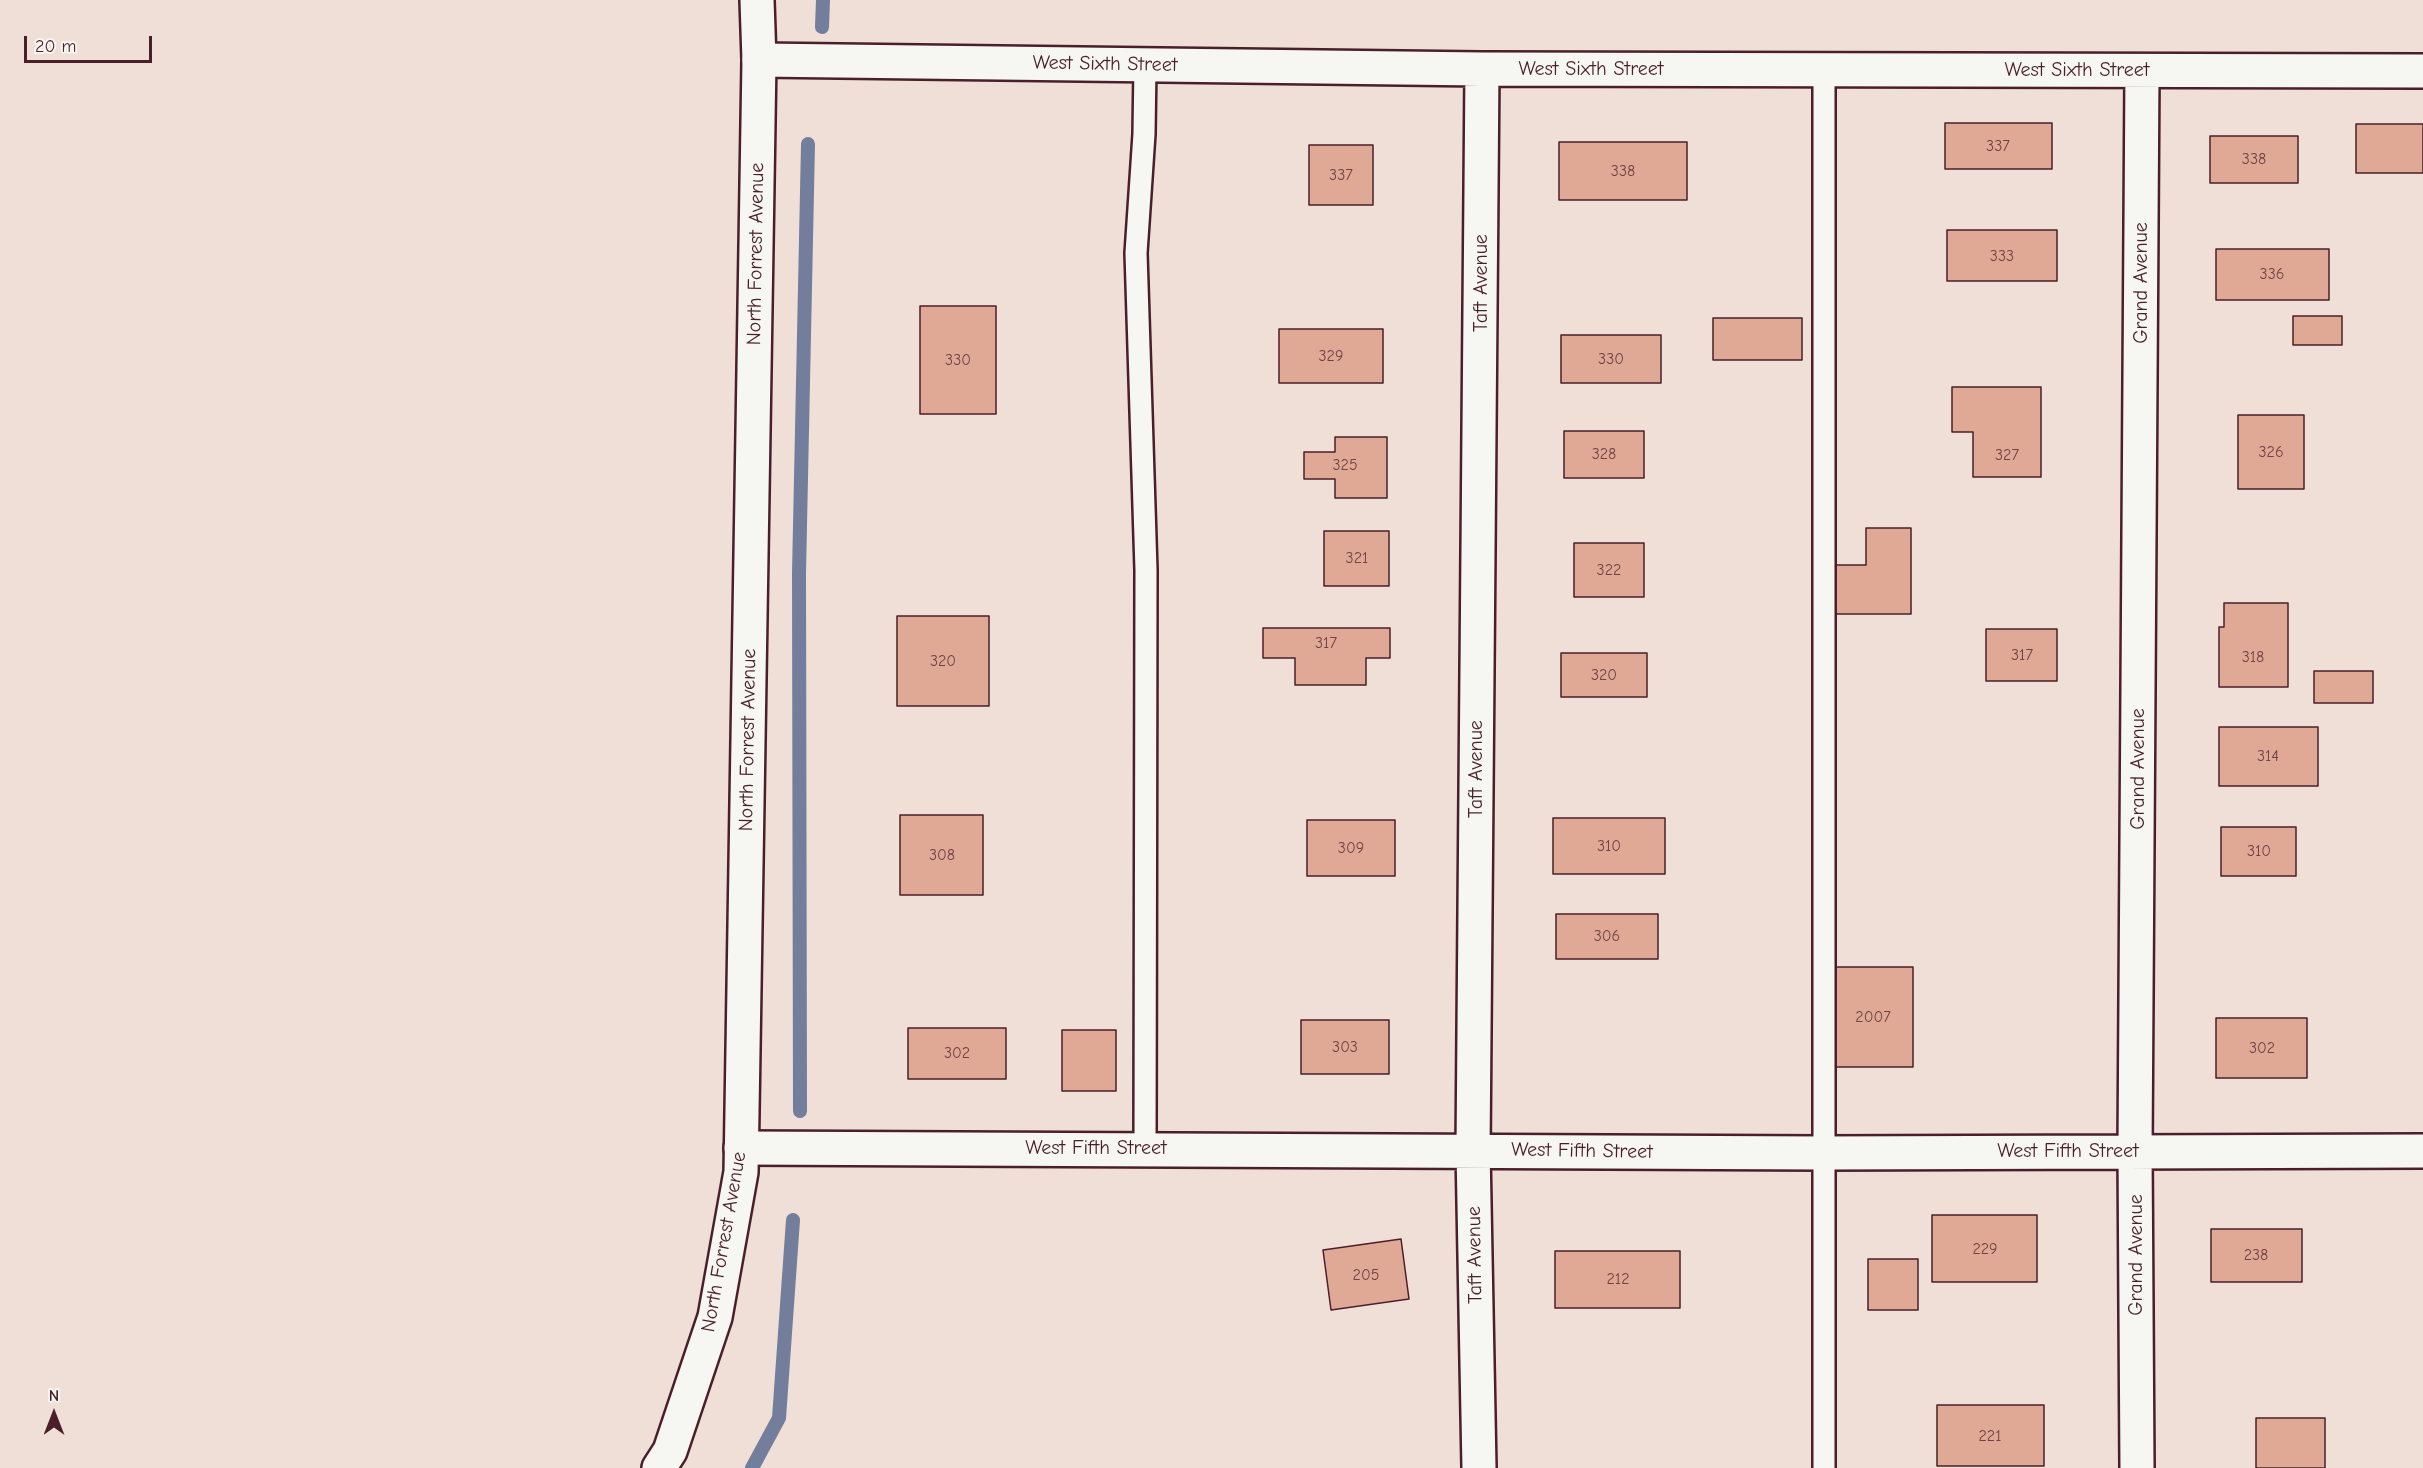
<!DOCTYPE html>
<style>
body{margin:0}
#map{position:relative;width:2423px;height:1468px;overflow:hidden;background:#efdfd6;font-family:"Comic Neue",sans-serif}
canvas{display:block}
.north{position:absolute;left:24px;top:1384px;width:60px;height:60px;-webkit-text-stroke:4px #f6f6f2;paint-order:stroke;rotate:0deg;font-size:16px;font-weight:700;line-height:24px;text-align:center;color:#4a1f2b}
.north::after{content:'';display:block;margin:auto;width:21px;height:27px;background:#4a1f2b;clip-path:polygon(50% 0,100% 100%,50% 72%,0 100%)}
.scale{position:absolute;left:24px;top:36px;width:128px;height:27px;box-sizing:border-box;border:3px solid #4a1f2b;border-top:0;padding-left:8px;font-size:18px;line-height:21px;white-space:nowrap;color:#4a1f2b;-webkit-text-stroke:4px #f6f6f2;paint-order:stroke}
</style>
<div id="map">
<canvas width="2423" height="1468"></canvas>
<div class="north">N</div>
<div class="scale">20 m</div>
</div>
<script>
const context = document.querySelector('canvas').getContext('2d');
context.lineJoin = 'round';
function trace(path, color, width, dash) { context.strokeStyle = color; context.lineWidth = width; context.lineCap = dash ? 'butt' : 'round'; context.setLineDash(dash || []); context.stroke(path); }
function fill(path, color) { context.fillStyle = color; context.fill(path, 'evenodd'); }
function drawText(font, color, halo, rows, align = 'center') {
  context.font = font + ' "Comic Neue",sans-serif'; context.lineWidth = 6; context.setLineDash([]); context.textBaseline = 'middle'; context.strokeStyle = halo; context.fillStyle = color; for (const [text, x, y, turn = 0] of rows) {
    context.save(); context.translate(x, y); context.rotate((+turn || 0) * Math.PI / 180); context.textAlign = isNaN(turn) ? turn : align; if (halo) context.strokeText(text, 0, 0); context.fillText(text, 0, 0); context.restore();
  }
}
trace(new Path2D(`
 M822,27L823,0
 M800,1111L799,573L808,144
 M752,1468L779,1418L793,1220`), '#727e9c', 14);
const building = new Path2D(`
 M1945,123H2052V169H1945Z
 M2356,124H2423V173H2356Z
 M2210,136H2298V183H2210Z
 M1559,142H1687V200H1559Z
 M1309,145H1373V205H1309Z
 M1947,230H2057V281H1947Z
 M2216,249H2329V300H2216Z
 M920,306H996V414H920Z
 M2293,316H2342V345H2293Z
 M1713,318H1802V360H1713Z
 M1279,329H1383V383H1279Z
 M1561,335H1661V383H1561Z
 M1952,387H2041V477H1973V432H1952Z
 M2238,415H2304V489H2238Z
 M1564,431H1644V478H1564Z
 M1335,437H1387V498H1335V479H1304V452H1335Z
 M1866,528H1911V614H1834V565H1866Z
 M1324,531H1389V586H1324Z
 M1574,543H1644V597H1574Z
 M2224,603H2288V687H2219V627H2224Z
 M897,616H989V706H897Z
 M1263,628H1390V658H1366V685H1295V658H1263Z
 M1986,629H2057V681H1986Z
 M1561,653H1647V697H1561Z
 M2314,671H2373V703H2314Z
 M2219,727H2318V786H2219Z
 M900,815H983V895H900Z
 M1553,818H1665V874H1553Z
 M1307,820H1395V876H1307Z
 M2221,827H2296V876H2221Z
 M1556,914H1658V959H1556Z
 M1832,967H1913V1067H1832Z
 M2216,1018H2307V1078H2216Z
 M1301,1020H1389V1074H1301Z
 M908,1028H1006V1079H908Z
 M1062,1030H1116V1091H1062Z
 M1932,1215H2037V1282H1932Z
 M2211,1229H2302V1282H2211Z
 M1401,1239L1409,1299L1331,1310L1323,1250Z
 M1555,1251H1680V1308H1555Z
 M1868,1259H1918V1310H1868Z
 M1937,1405H2044V1466H1937Z
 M2256,1418H2325V1468H2256Z`);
fill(building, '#dfa995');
trace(building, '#4a1f2b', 1.5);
const service = new Path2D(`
 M1145,65L1144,134L1136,253L1146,570L1145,1148
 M1824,70V1468`);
const minor = new Path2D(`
 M759,60L1482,69L2423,71
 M741,1148L1823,1153L2423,1151
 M1479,1468L1473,1150L1482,69
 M2137,1468L2135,1150L2142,71`);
const secondary = new Path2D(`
 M659,1468L670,1451L715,1317L741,1172L759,60L757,0`);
trace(service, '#4a1f2b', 26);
trace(minor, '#4a1f2b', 38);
trace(secondary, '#4a1f2b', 38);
trace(service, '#f6f6f2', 21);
trace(minor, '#f6f6f2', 33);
trace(secondary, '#f6f6f2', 33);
drawText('16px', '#6f4246', null, [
 ["337",1998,146],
 ["338",2254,159],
 ["338",1623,171],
 ["337",1341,175],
 ["333",2002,256],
 ["336",2272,274],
 ["329",1331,356],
 ["330",1611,359],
 ["330",958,360],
 ["326",2271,452],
 ["328",1604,454],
 ["327",2007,455],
 ["325",1345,465],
 ["321",1357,558],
 ["322",1609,570],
 ["317",1326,643],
 ["317",2022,655],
 ["318",2253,657],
 ["320",943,661],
 ["320",1604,675],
 ["314",2268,756],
 ["310",1609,846],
 ["309",1351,848],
 ["310",2259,851],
 ["308",942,855],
 ["306",1607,936],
 ["2007",1873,1017],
 ["303",1345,1047],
 ["302",2262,1048],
 ["302",957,1053],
 ["229",1985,1249],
 ["238",2256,1255],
 ["205",1366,1275],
 ["212",1618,1279],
 ["221",1990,1436]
]);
drawText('20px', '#4a1f2b', '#f6f6f2', [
 ["West Sixth Street",1105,64,1],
 ["West Sixth Street",1591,69],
 ["West Sixth Street",2077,70],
 ["North Forrest Avenue",756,254,-89],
 ["Taft Avenue",1481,283,-90],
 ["Grand Avenue",2141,283,-90],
 ["North Forrest Avenue",748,740,-89],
 ["Taft Avenue",1476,769,-90],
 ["Grand Avenue",2138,769,-90],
 ["West Fifth Street",1096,1148],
 ["West Fifth Street",1582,1151,1],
 ["West Fifth Street",2068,1151],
 ["North Forrest Avenue",724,1242,-80],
 ["Taft Avenue",1475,1255,-91],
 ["Grand Avenue",2136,1255,-90]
]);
</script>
